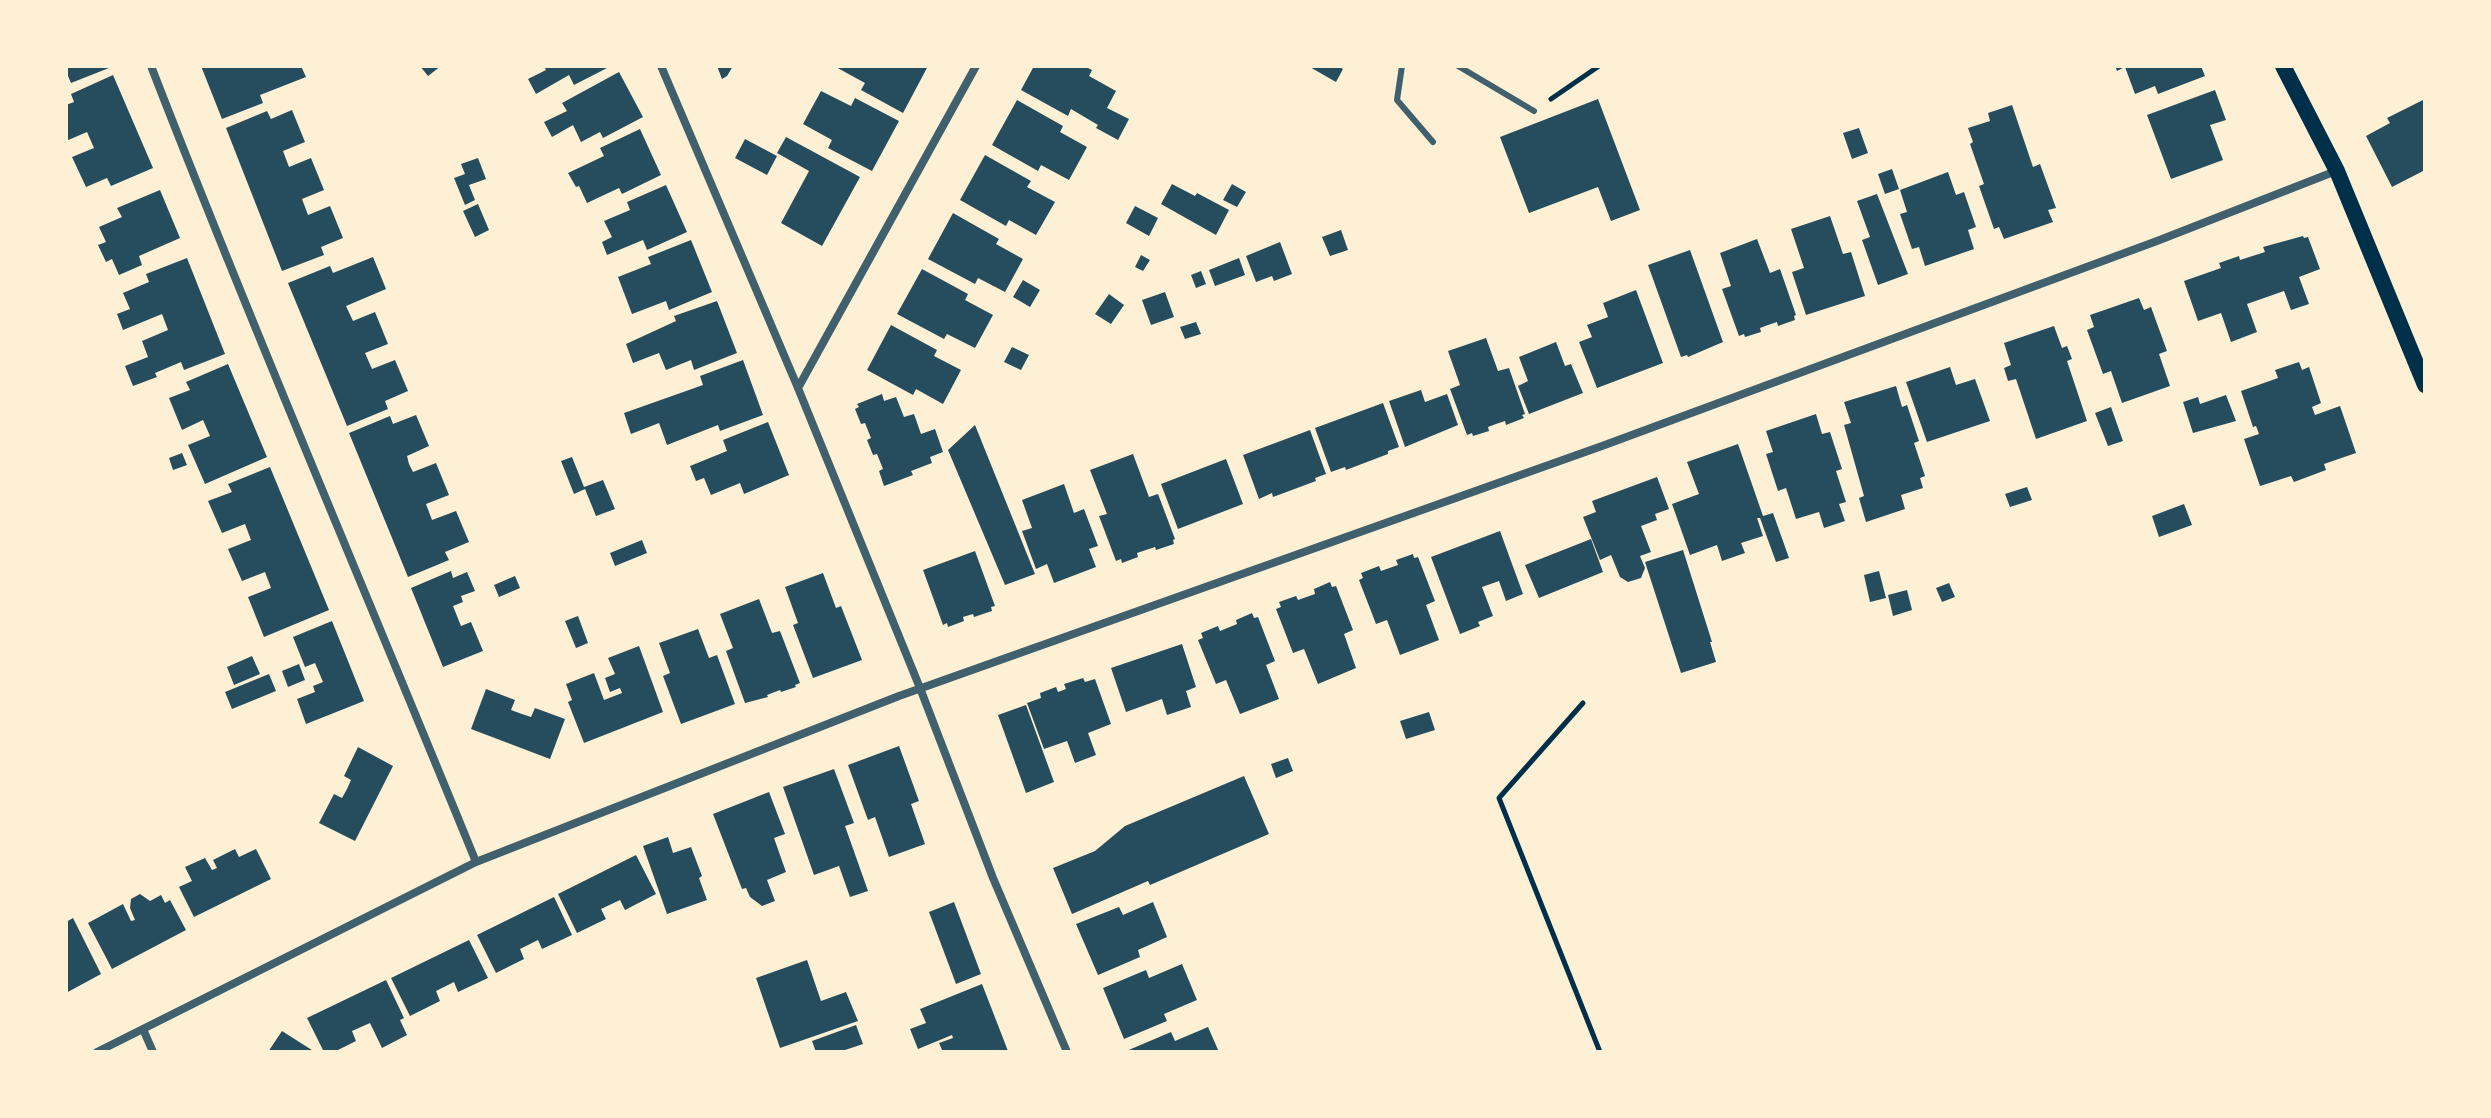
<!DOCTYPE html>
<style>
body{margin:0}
#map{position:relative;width:2491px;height:1118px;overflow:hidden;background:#fdf0d5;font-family:"Titillium Web",sans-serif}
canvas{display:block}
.frame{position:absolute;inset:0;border:68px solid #fdf0d5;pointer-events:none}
</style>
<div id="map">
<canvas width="2491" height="1118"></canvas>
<div class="frame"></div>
</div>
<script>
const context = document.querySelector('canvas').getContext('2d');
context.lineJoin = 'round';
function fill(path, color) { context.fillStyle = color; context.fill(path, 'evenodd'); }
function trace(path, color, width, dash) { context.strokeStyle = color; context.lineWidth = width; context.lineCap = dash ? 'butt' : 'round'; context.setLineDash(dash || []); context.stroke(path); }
fill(new Path2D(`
 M66,66H114L71,83L68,76L66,77Z
 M201,66H301L306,77L260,95L263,103L222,119Z
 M420,66H441L428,76Z
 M544,66H611L574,85L569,75L536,94L528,79L546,70Z
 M717,66H733L727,76L722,79Z
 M834,66H928L903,113L861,90L865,83Z
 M1034,66H1084L1092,70L1089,76L1116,91L1107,108L1129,119L1118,140L1096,128L1098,125L1071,109L1068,116L1021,90Z
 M1308,66H1338L1343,69L1336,82Z
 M2115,66H2201L2205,76L2158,94L2155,86L2135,94L2125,67L2117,71Z
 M619,72L643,117L603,138L600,132L581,142L573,125L552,137L544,122L567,111L562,103Z
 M113,75L153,168L111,186L107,178L86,187L72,157L94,148L87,132L66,141V105L74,102L71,94Z
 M2215,90L2226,120L2210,125L2223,160L2171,179L2147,115Z
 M821,91L851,106L855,98L899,121L872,171L828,148L832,140L803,124Z
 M1598,99L1640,210L1611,221L1598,187L1529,213L1500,137Z
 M2425,99V170L2392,187L2366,136L2390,123L2387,118Z
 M1017,100L1063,126L1060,132L1087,147L1069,180L1041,165L1038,171L992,145Z
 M2012,105L2033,167L2040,164L2056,208L2048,210L2053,222L2004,239L1999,227L1994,229L1979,186L1984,184L1970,144L1973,142L1968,128L1990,121L1988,113Z
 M292,110L305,142L283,151L289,167L311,158L324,190L302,199L308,215L330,206L343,238L321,247L324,255L282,271L226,128L267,111L271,119Z
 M1859,128L1868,153L1852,159L1843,133Z
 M640,129L661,175L622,194L619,188L587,203L579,186L576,187L568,173L604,156L600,148Z
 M786,137L860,177L822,246L781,223L809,171L777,153Z
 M745,139L777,156L767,175L735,158Z
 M985,155L1031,181L1027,187L1055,202L1036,235L1009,220L1006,226L960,200Z
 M478,158L486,179L469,185L475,200L465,205L454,178L465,174L461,164Z
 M1892,169L1899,189L1885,194L1878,174Z
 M1948,172L1956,195L1964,192L1976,227L1968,230L1974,249L1925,266L1919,247L1912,249L1900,214L1907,212L1900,190Z
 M1172,184L1195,196L1197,193L1229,210L1216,235L1161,204Z
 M1232,184L1246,192L1237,207L1223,200Z
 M666,185L687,232L647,250L643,240L607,255L602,242L612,237L604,221L630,210L627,202Z
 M160,190L180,238L139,256L142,265L119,275L112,259L106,262L98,245L106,242L99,227L122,217L117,208Z
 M1877,194L1908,274L1878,285L1862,240L1870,237L1857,201Z
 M478,204L489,230L475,237L463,211Z
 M1135,206L1158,218L1149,236L1126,223Z
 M953,213L999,239L996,244L1023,259L1005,292L978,278L975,284L928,259Z
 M1830,216L1843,254L1851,252L1865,296L1806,315L1792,272L1804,268L1791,229Z
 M1341,230L1348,250L1330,256L1322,237Z
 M2303,236L2304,238L2308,237L2320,269L2299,277L2309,304L2291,310L2284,291L2247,304L2257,332L2231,342L2221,313L2198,321L2184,281L2221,268L2219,263L2239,256L2240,260L2265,252L2263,247Z
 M1757,239L1770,273L1780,269L1796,315L1794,316L1795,320L1778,326L1777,322L1768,325L1760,328L1761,332L1745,337L1744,334L1739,336L1722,289L1731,286L1720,253Z
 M691,240L712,292L669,310L666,301L632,314L618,277L651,264L648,257Z
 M1280,242L1292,274L1274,281L1272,276L1256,282L1246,256Z
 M1690,250L1723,342L1688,357L1687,355L1681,357L1648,265Z
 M1141,255L1150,260L1143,271L1135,267Z
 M373,257L386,289L346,306L353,321L375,312L388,344L365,353L372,369L395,360L408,391L385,401L388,409L347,426L288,283L330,266L333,273Z
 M187,258L225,354L184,370L181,362L155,373L157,377L133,386L125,366L148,357L142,341L168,330L162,314L123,330L117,314L130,309L123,293L149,282L146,274Z
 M1239,258L1245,275L1215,286L1209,270Z
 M922,269L968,294L965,300L993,315L975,348L947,334L944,339L897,314Z
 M1201,271L1206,284L1196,288L1191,275Z
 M1023,280L1040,290L1030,307L1013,297Z
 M1636,290L1663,363L1597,388L1579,342L1592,337L1587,325L1608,317L1603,303Z
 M1165,292L1174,317L1151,325L1142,300Z
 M1109,294L1124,305L1111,324L1095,314Z
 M2139,298L2144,310L2151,307L2167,351L2159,354L2170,386L2122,403L2111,371L2103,374L2087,330L2094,327L2090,315Z
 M717,301L737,353L694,370L691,360L666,370L659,353L633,363L626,344L676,321L674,316Z
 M1196,322L1201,334L1185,339L1180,327Z
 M891,325L937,350L934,356L961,370L943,404L916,389L913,395L867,370Z
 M2054,326L2062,348L2067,346L2072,359L2067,361L2087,421L2036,439L2016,379L2008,381L2004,368L2011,365L2004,343Z
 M1486,338L1498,371L1509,368L1525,414L1522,415L1524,418L1506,425L1505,421L1496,424L1488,427L1489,431L1473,436L1472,433L1467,435L1450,389L1460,385L1448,351Z
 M1556,342L1565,366L1571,364L1583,393L1529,414L1518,386L1528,381L1519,357Z
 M1012,347L1029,355L1021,370L1004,362Z
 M743,360L763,415L720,431L718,425L667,445L659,423L631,434L624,413L703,385L700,376Z
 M2299,362L2302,370L2309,367L2321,403L2312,407L2315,415L2340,406L2356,453L2324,464L2326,470L2294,482L2291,476L2260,486L2244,439L2259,434L2256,426L2253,427L2241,391L2278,378L2275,370Z
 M228,364L267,457L205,484L188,445L210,436L203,420L182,430L169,398L190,390L186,382Z
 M1950,367L1956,385L1975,379L1990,421L1927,442L1906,382Z
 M1896,386L1902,407L1907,405L1919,441L1914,443L1925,476L1920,478L1923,488L1901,495L1905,509L1866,522L1859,498L1864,496L1844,425L1851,423L1844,402Z
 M1421,390L1425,402L1447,394L1458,425L1405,447L1389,401Z
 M882,394L884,401L896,397L904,417L914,414L921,434L935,429L943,452L930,457L932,463L911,471L913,475L884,486L879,471L883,469L877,454L873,455L867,440L871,438L865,423L861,424L855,409L859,407L857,404Z
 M2226,395L2236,421L2193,433L2183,402L2198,397L2200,404Z
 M1383,403L1399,447L1388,451V454L1346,470L1345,467L1331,472L1315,428Z
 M2111,407L2123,441L2108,446L2095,413Z
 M1816,414L1822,434L1830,432L1842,469L1836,471L1846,502L1839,504L1845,521L1824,528L1819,512L1796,519L1786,488L1778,491L1766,454L1773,452L1766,431Z
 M416,415L429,446L407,456L409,464L413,472L436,463L449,495L426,504L432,520L456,511L469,542L445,552L449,560L408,577L349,433L390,416L393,424Z
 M768,422L789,475L744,494L740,483L711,495L704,478L696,481L690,466L727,451L723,440Z
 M975,425L1035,574L1005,585L948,450Z
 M1310,430L1326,474L1315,478L1316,481L1273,497L1272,493L1259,499L1243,455Z
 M1738,444L1763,516L1773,513L1789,558L1776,562L1760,518H1757L1763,536L1741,543L1745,553L1722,561L1717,545L1690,555L1672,504L1699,494L1687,462Z
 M182,453L187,465L173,470L169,458Z
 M1133,454L1149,497L1158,494L1175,539L1173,540L1174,544L1156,550L1155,547L1137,553L1138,557L1122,563L1121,559L1116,561L1099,516L1107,514L1090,470Z
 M572,457L584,487L603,480L615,509L596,516L585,489L574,494L561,461Z
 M1226,459L1243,504L1178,529L1161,484Z
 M270,467L329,610L264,637L248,597L271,588L265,572L242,581L228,549L251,540L245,524L222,533L208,501L232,492L228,484Z
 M1657,477L1669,509L1655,514L1657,520L1641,526L1651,552L1640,556L1645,568L1641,578L1628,582L1620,577L1611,555L1600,560L1583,517L1596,512L1592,501Z
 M1064,484L1074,513L1084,509L1098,546L1089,549L1096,567L1054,583L1047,564L1036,569L1022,531L1032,528L1022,500Z
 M2027,487L2032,500L2010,507L2005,494Z
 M2184,504L2192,525L2159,537L2152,516Z
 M1500,531L1523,594L1506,601L1499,581L1482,587L1493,616L1478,622L1480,626L1460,634L1431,557Z
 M1591,539L1603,572L1539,598L1525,565Z
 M642,540L647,553L615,566L610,553Z
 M1683,550L1712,642H1710L1716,662L1681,673L1645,562Z
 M975,551L995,606L991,607L992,611L974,617L973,614L963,617L964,621L948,627L947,623L943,625L923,570Z
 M1413,554L1414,558L1418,557L1435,601L1426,605L1439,640L1400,655L1387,620L1376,624L1359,580L1363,578L1361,573L1379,566L1381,571L1398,565L1396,560Z
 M451,571L453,578L467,572L475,591L461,596L463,602L453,606L461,626L471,622L483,651L443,667L411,588Z
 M1879,571L1886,598L1870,602L1864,575Z
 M823,573L836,608L841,606L862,660L813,678L793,625L798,623L785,587Z
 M515,576L520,588L499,597L494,585Z
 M1330,582L1332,587L1336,586L1353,630L1344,634L1356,668L1318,684L1304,649L1293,653L1276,609L1281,607L1279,602L1296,596L1298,600L1315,594L1314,589Z
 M1949,583L1955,597L1942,602L1936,588Z
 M1907,590L1912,610L1893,616L1888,595Z
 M759,599L772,633L780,631L800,683L795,685L796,687L781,692L780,690L767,695L768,697L745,703L726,651L733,648L720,614Z
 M1252,613L1254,618L1258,617L1275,661L1266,665L1279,699L1240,714L1226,680L1216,684L1198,640L1203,638L1201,633L1218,626L1220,631L1237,624L1236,620Z
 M578,616L588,643L576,648L565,621Z
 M332,621L364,701L306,724L297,699L315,692L313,686L323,682L315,663L305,667L293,637Z
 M698,629L709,658L717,655L735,704L681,724L663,676L670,673L659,643Z
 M1182,644L1196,687L1186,691L1191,707L1167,715L1162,699L1126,712L1111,668Z
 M639,646L663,712L584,743L568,702L572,700L566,684L594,673L604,700L622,693L620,688L610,692L605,678L615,674L608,658Z
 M252,656L260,674L234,685L227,667Z
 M299,664L305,680L288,687L282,671Z
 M269,674L276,691L232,709L225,692Z
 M1083,678L1085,682L1095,679L1111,724L1088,733L1096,755L1075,763L1067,741L1044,749L1027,703L1041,698L1040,693L1056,687L1058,692L1066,689L1064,684Z
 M486,689L515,700L511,710L522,714L531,717L535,708L565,719L550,759L471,729Z
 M1026,705L1054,782L1026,793L998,715Z
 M1429,712L1435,730L1406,739L1400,721Z
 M899,746L919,801L911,804L925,844L889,857L875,817L868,820L848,765Z
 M358,747L393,766L355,841L319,823L334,794L342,798L347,789L351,780L344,776Z
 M1288,758L1293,771L1276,778L1271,764Z
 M834,769L854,823L845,826L868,891L850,897L839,866L814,875L783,787Z
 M1244,776L1269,834L1150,885L1148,881L1072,914L1053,868L1095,851L1125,826Z
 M769,792L785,834L774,838L786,872L767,880L775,901L762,906L750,897L746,888L742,889L713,814Z
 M668,837L673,853L691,847L702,876L699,878L707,900L667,914L643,846Z
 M235,849L239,857L256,849L271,879L194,917L179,887L192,881L185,867L205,858L212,870L217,868L213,860Z
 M636,855L656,894L625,910L620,900L601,909L606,919L577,933L558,894Z
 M140,894L150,901L161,895L165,903L170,900L186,930L112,969L88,923L123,904L131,921L135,920L130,908L131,899Z
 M554,897L572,935L542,949L538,940L520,949L524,959L496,973L477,935Z
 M954,902L981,974L956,984L929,912Z
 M1153,902L1167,937L1138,950L1140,957L1098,975L1076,924L1119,907L1123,915Z
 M73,918L101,974L66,993V922Z
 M469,940L488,978L458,992L454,982L436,991L440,1001L410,1016L391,978Z
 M807,960L821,1001L846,992L858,1021L780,1048L756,978Z
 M1182,964L1197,1000L1164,1014L1167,1021L1124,1039L1103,988L1146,970L1149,978Z
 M386,980L404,1018L400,1020L407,1035L382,1048L370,1023L352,1031L356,1041L334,1052H324L307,1018Z
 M982,984L1008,1051L943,1052L939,1043L953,1038L952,1035L918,1049L910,1029L926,1023L920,1009Z
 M856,1025L863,1044L839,1052H816L812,1041Z
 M1208,1027L1219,1052H1124L1171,1032L1175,1041Z
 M282,1031L315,1052H268Z`), '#264d5e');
trace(new Path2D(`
 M1551,99L1599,66
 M1583,703L1499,798L1600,1052`), '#003049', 5);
trace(new Path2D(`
 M1402,66L1397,100L1433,142
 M1458,66L1534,111`), '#3f606c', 6);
trace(new Path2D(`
 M151,66C255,334 368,597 476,862
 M661,66L798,388L920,688L993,878L1067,1052
 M798,388L976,66
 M143,1029L153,1052
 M97,1052L476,862L899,696L1602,446L2157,241L2336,171`), '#3f606c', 8);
trace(new Path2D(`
 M2283,66L2337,171L2425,385`), '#003049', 16);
</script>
